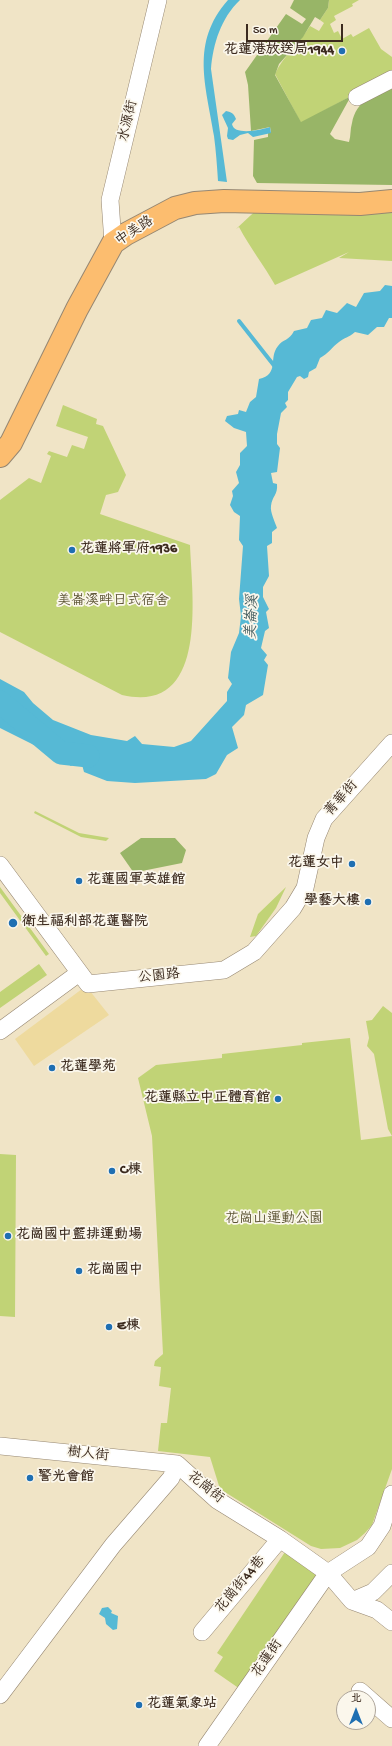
<!DOCTYPE html>
<meta charset="utf-8">
<style>
body{margin:0}
#map{position:relative;width:392px;height:1746px;overflow:hidden;background:#f0e4c6;font-family:"Gochi Hand","LXGW WenKai TC",sans-serif}
canvas{display:block}
.north{position:absolute;left:336px;top:1690px;width:40px;height:40px;box-sizing:border-box;background:#fbf7ec;border:1px solid #aea59a;border-radius:50%;rotate:0deg;font-size:11px;font-weight:700;line-height:16px;text-align:center;color:#3b2a1e}
.north::after{content:'';display:block;margin:auto;width:14px;height:18px;background:#1f6fb2;clip-path:polygon(50% 0,100% 100%,50% 72%,0 100%)}
.scale{position:absolute;left:246px;top:24px;width:97px;height:18px;box-sizing:border-box;border:2px solid #3b2a1e;border-top:0;padding-left:5px;font-size:12px;line-height:14px;white-space:nowrap;color:#3b2a1e;-webkit-text-stroke:3px #fbf7ec;paint-order:stroke}
</style>
<div id="map">
<canvas width="392" height="1746"></canvas>
<div class="north">北</div>
<div class="scale">50 m</div>
</div>
<script>
const context = document.querySelector('canvas').getContext('2d');
context.lineJoin = 'round';
function fill(path, color) { context.fillStyle = color; context.fill(path, 'evenodd'); }
function trace(path, color, width, dash) { context.strokeStyle = color; context.lineWidth = width; context.lineCap = dash ? 'butt' : 'round'; context.setLineDash(dash || []); context.stroke(path); }
function drawText(font, color, halo, rows, align = 'center') {
  context.font = font + ' "Gochi Hand","LXGW WenKai TC",sans-serif'; context.lineWidth = 3.5; context.setLineDash([]); context.textBaseline = 'middle'; context.strokeStyle = halo; context.fillStyle = color; for (const [text, x, y, turn = 0] of rows) {
    context.save(); context.translate(x, y); context.rotate((+turn || 0) * Math.PI / 180); context.textAlign = isNaN(turn) ? turn : align; if (halo) context.strokeText(text, 0, 0); context.fillText(text, 0, 0); context.restore();
  }
}
fill(new Path2D(`
 M329,0H359L352,4L353,6L334,16L336,20L330,24L334,33L338,31L342,39L351,34L353,37L369,28L381,49L392,57V74L301,123L275,74C283,56 299,44 310,26L319,31L324,23L320,20L328,8Z
 M392,201V261L339,258L349,252L275,285C264,265 250,248 239,227L236,229L265,202Z
 M63,405L97,419L96,424L103,426L126,475L118,492L106,495L100,514L190,545C192,597 209,715 122,695L0,632V500L29,478L41,483L51,456L47,454L49,451L67,457L72,445L84,449L88,437L56,426Z
 M35,811L79,833L109,838L106,841L81,837L34,813Z
 M0,887L49,954L46,956L0,893Z
 M286,887L276,908L256,936L250,937L258,914Z
 M39,964L47,975L0,1008V992Z
 M383,1006L392,1013V1136L388,1129L374,1054L367,1046L369,1038L366,1021L372,1020Z
 M350,1038L361,1140L392,1136V1469L372,1525L365,1533L357,1540L340,1548L321,1549L311,1546L220,1489L210,1457L158,1451L161,1423H167L171,1388L159,1386L161,1367L154,1366L155,1361L163,1354L152,1136L138,1078L156,1065L222,1058V1054L302,1045V1043Z
 M0,1154L16,1155L15,1317L0,1316Z
 M285,1552L320,1574L240,1689L214,1671L223,1657L217,1653Z`), '#c1d376');
fill(new Path2D(`
 M294,0H329L328,8L320,20L315,17L303,37L279,64L275,75L301,122L351,96L330,134L335,139L349,142C351,136 350,129 352,123C356,101 374,94 392,85V185L257,183L253,176L254,140L268,137V133L271,132L270,127L251,131L248,85L245,72L286,14L302,24L306,19L290,8Z
 M141,838H175L186,850L182,863L142,871L136,876L120,853Z`), '#98b567');
fill(new Path2D(`
 M86,986L109,1015L34,1066L15,1039Z`), '#eeda9e');
fill(new Path2D(`
 M228,0H240C221,18 213,44 211,69L227,182L218,181C217,166 216,151 214,136C206,85 190,43 228,0Z
 M226,111C232,112 234,114 236,119L232,124C234,136 261,130 270,127L271,133L253,137L248,133L240,135L233,140L228,139L227,136L228,128L222,115Z
 M385,285L392,286V318H389L384,327H377L368,335L355,332C348,338 345,337 339,342C332,347 328,354 320,358L316,368L309,372L308,377L304,379L300,376L297,377L288,392V400L285,403L287,407L281,413L277,434V444L280,448L277,472L271,473L273,483L277,484C278,495 272,496 271,506C270,512 275,522 277,528L272,532V543L267,546L269,576L263,587V597L269,609L266,612L269,628L265,631L261,648L267,655L264,660L268,665L263,695L246,705L244,715L232,727L238,748L227,755L216,774L206,779L135,783L107,781L84,772L81,761H76L71,766L62,759L56,745H34L0,728V679L24,692L33,703L53,720L91,735L127,741L135,736L142,744L174,747L191,741L227,701V692L232,684L228,678L231,652L239,633L241,616L239,599L243,546L239,540L240,516L234,512L230,505L233,496L232,491L239,483L236,472L240,465V453L247,446L246,432L234,428L225,421L227,416L238,414L239,410L246,412L250,402L256,397L259,379C280,374 268,358 278,346C283,339 289,341 294,331L307,328L311,320L322,318L326,310L337,313L347,303L356,307L364,293L380,291Z
 M108,1607L112,1611L111,1613L118,1616L117,1629L113,1630L106,1624L105,1618L99,1614L102,1608Z`), '#56b9d5');
trace(new Path2D(`
 M239,321L276,368`), '#56b9d5', 4);
trace(new Path2D(`
 M0,702L61,753L88,756`), '#56b9d5', 23);
const minor = new Path2D(`
 M357,97L392,79
 M113,243L110,200L158,0
 M0,865L88,984L224,970L254,952L293,908L305,888L316,838L324,819L392,743
 M0,1031L79,973
 M0,1446L177,1464
 M177,1464L217,1500L280,1539L328,1573L352,1601L377,1610L392,1622
 M352,1601L373,1592L392,1573
 M202,1632L280,1539
 M360,1691L392,1719
 M0,1695L113,1545L171,1478L177,1464
 M207,1746L328,1573L368,1547L382,1526L392,1494`);
const major = new Path2D(`
 M0,456L11,443L77,309L113,243L126,234L175,208L195,203L224,201L360,204L392,201`);
trace(minor, '#968772', 18);
trace(major, '#968772', 24);
trace(minor, '#fff', 17);
trace(major, '#fcbd6f', 22);
for (const [x, y, r, color] of [
 [342,51,4,"#1f6fb2"],
 [72,550,4,"#1f6fb2"],
 [352,864,4,"#1f6fb2"],
 [79,881,4,"#1f6fb2"],
 [368,902,4,"#1f6fb2"],
 [13,923,5,"#1f6fb2"],
 [52,1068,4,"#1f6fb2"],
 [278,1099,4,"#1f6fb2"],
 [112,1171,4,"#1f6fb2"],
 [8,1236,4,"#1f6fb2"],
 [79,1271,4,"#1f6fb2"],
 [109,1327,4,"#1f6fb2"],
 [30,1478,4,"#1f6fb2"],
 [139,1705,4,"#1f6fb2"]
]) { const dot = new Path2D(); dot.arc(x, y, r, 0, 2 * Math.PI); context.fillStyle = color; context.fill(dot); trace(dot, '#fbf7ec', 1.5); }
drawText('bold 14px', '#3b2a1e', '#fbf7ec', [
 ["花蓮港放送局1944",334,51,"right"],
 ["花蓮將軍府1936",80,550],
 ["花蓮女中",344,864,"right"],
 ["花蓮國軍英雄館",87,881],
 ["學藝大樓",360,902,"right"],
 ["衛生福利部花蓮醫院",22,923],
 ["花蓮學苑",60,1068],
 ["花蓮縣立中正體育館",270,1099,"right"],
 ["C棟",120,1171],
 ["花崗國中籃排運動場",16,1236],
 ["花崗國中",87,1271],
 ["E棟",117,1327],
 ["警光會館",38,1478],
 ["花蓮氣象站",147,1705]
], 'left');
drawText('14px', '#3b2a1e', '#fbf7ec', [
 ["水源街",129,121,-77],
 ["中美路",135,232,-33],
 ["菁華街",342,799,-49],
 ["公園路",159,977,-6],
 ["樹人街",88,1455,6],
 ["花崗街",205,1488,39],
 ["花崗街44巷",241,1585,-50],
 ["花蓮街",268,1659,-55]
]);
drawText('14px', '#5c5434', '#fbf7ec', [
 ["美崙溪畔日式宿舍",113,602],
 ["花崗山運動公園",274,1220]
]);
drawText('italic 15px', '#445c5e', '#fbf7ec', [
 ["美崙溪",253,617,-87]
]);
</script>
